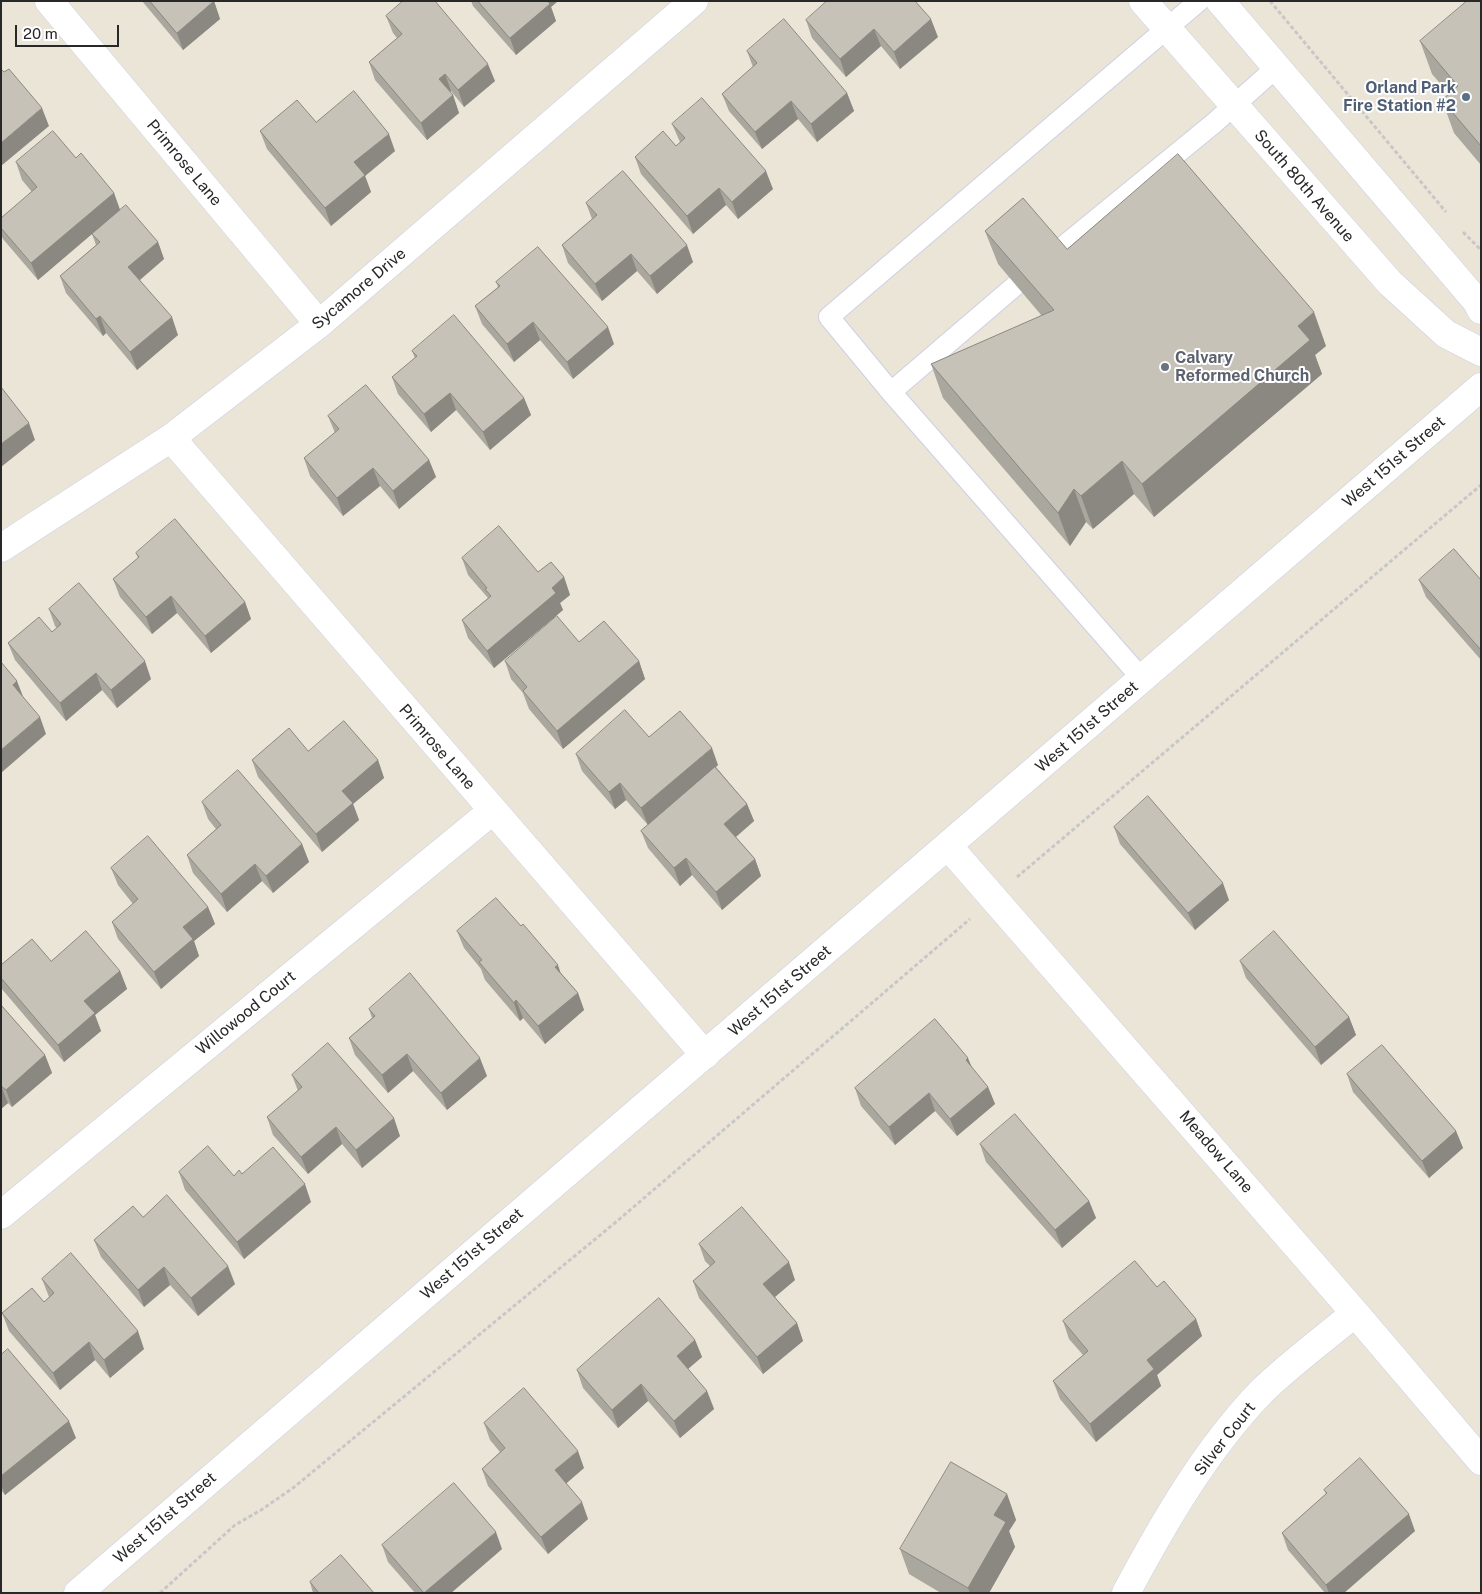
<!DOCTYPE html>
<style>
body{margin:0}
#map{position:relative;width:1482px;height:1594px;overflow:hidden;background:#ebe5d8;font-family:"Public Sans",sans-serif}
canvas{display:block}
.frame{position:absolute;inset:0;border:2px solid #282828;pointer-events:none}
.scale{position:absolute;left:15px;top:25px;width:104px;height:22px;box-sizing:border-box;border:2px solid #282828;border-top:0;padding-left:6px;font-size:15px;line-height:18px;white-space:nowrap;color:#282828;-webkit-text-stroke:4px #fff;paint-order:stroke}
</style>
<div id="map">
<canvas width="1482" height="1594"></canvas>
<div class="frame"></div>
<div class="scale">20 m</div>
</div>
<script>
const context = document.querySelector('canvas').getContext('2d');
context.lineJoin = 'round';
function trace(path, color, width, dash) { context.strokeStyle = color; context.lineWidth = width; context.lineCap = dash ? 'butt' : 'round'; context.setLineDash(dash || []); context.stroke(path); }
function fill(path, color) { context.fillStyle = color; context.fill(path, 'evenodd'); }
function drawText(font, color, halo, rows, align = 'center') {
  context.font = font + ' "Public Sans",sans-serif'; context.lineWidth = 4; context.setLineDash([]); context.textBaseline = 'middle'; context.strokeStyle = halo; context.fillStyle = color; for (const [text, x, y, turn = 0] of rows) {
    context.save(); context.translate(x, y); context.rotate((+turn || 0) * Math.PI / 180); context.textAlign = isNaN(turn) ? turn : align; if (halo) context.strokeText(text, 0, 0); context.fillText(text, 0, 0); context.restore();
  }
}
const lane = new Path2D(`
 M1054,254L1213,124L1277,67
 M891,392L1016,285
 M1143,680L891,392L829,317L1199,1`);
const street = new Path2D(`
 M49,1L319,324
 M171,438L705,1055
 M1,548L171,438L319,324L694,1
 M948,846L1355,1313L1481,1461
 M1,1215L492,811
 M1126,1593C1164,1522 1206,1449 1262,1391C1291,1363 1325,1338 1355,1313`);
const secondary = new Path2D(`
 M1143,1L1390,283L1446,334L1481,352
 M1220,1L1477,302L1481,310
 M78,1593L1481,387`);
trace(lane, '#cecfe2', 22);
trace(street, '#cecfe2', 29);
trace(secondary, '#cecfe2', 29);
trace(new Path2D(`
 M1270,1L1446,212
 M1463,232L1481,250
 M1017,877L1481,485
 M160,1593L235,1525L261,1510L293,1488L616,1222L970,919`), '#c7c7c7', 3, [4, 2.5]);
trace(lane, '#fff', 20);
trace(street, '#fff', 28);
trace(secondary, '#fff', 28);
fill(new Path2D(`
 M142,1H214L220,19L183,50Z
 M471,1H558L551,7L556,21L516,55L473,6Z
 M1481,1V165L1454,133L1442,100L1449,94L1432,74L1420,41Z
 M386,16L495,81L464,107L451,91L450,92L453,95L459,113L427,140L375,80L369,62L397,38L393,33Z
 M806,20L938,37L900,69L881,46L846,77L812,38Z
 M747,51L847,93L854,111L817,142L798,119L762,149L729,111L722,94L753,67Z
 M316,122L395,151L365,176L371,192L331,226L267,149L260,131Z
 M672,124L773,189L738,219L726,205L693,234L641,174L635,157L676,146L680,142Z
 M76,158L114,193L120,210L158,242L164,259L140,280L178,335L137,370L106,333L103,336L66,293L60,276L96,245L92,234L38,280L3,239L1,235V218L32,192L22,180L16,162Z
 M586,203L693,262L657,294L637,271L602,301L568,263L562,245L592,219Z
 M985,231L1067,249L1326,346L1315,355L1322,374L1154,517L1134,494L1093,529L1086,522L1070,546L943,398L931,364L1042,316L998,264Z
 M496,282L614,344L573,379L540,340L514,362L482,324L475,306L498,287Z
 M412,351L524,398L531,415L490,450L456,410L431,432L398,394L392,377L415,358Z
 M328,416L429,460L436,477L399,509L380,486L343,516L310,476L304,458L335,433Z
 M136,553L245,602L251,619L211,653L177,613L152,634L120,597L113,579L138,558Z
 M462,558L564,577L570,595L560,603L563,610L494,668L468,638L462,620L488,598L468,575Z
 M1419,580H1481V660L1426,597Z
 M49,609L151,679L117,708L102,690L66,721L15,660L8,643L52,632L57,628L55,626Z
 M579,642L639,661L645,679L563,749L529,709L523,693L511,679L505,661Z
 M649,737L718,765L716,767L747,804L754,821L736,837L755,859L761,876L722,910L692,875L680,886L648,848L641,831L648,825L626,800L615,809L582,771L576,754Z
 M308,751L378,760L384,778L353,804L359,820L322,852L258,777L252,760Z
 M202,802L302,844L309,862L273,893L262,881L227,912L193,873L187,855L216,829L208,819Z
 M1114,827L1229,900L1195,930L1120,844Z
 M111,868L208,907L215,924L194,941L199,956L161,989L118,939L112,922L133,904L118,885Z
 M457,931L561,973L578,993L584,1010L545,1044L523,1018L520,1021L485,980L481,969L464,948Z
 M51,961L120,971L127,989L95,1015L101,1031L64,1062L1,988V965Z
 M1240,961L1349,1017L1356,1035L1321,1065L1246,978Z
 M1,1005L45,1055L52,1073L12,1107L8,1103L1,1109Z
 M369,1009L487,1076L447,1110L413,1071L388,1093L355,1055L349,1038L372,1018Z
 M1347,1074L1456,1131L1463,1148L1429,1178L1353,1092Z
 M292,1075L400,1136L362,1168L342,1144L308,1174L273,1135L267,1117L298,1091Z
 M988,1087L995,1104L957,1136L935,1111L895,1145L861,1106L855,1088Z
 M980,1144L1089,1201L1096,1218L1062,1248L986,1162Z
 M179,1172L234,1176L311,1202L244,1259L185,1190Z
 M143,1217L235,1284L198,1316L170,1285L144,1307L101,1257L94,1240Z
 M699,1244L795,1280L775,1297L797,1323L803,1341L763,1374L699,1298L693,1281L710,1266L705,1261Z
 M42,1279L144,1349L110,1378L95,1360L60,1390L9,1331L2,1313L44,1302L49,1297Z
 M1157,1287L1196,1319L1202,1336L1157,1375L1161,1386L1096,1442L1060,1399L1053,1381L1083,1355L1069,1339L1063,1321Z
 M695,1340L702,1357L688,1369L707,1391L714,1409L680,1438L648,1401L618,1428L583,1388L577,1370Z
 M1,1355L76,1438L5,1495L1,1490Z
 M484,1423L584,1468L566,1483L588,1519L548,1554L488,1486L482,1469L500,1452L490,1440Z
 M1324,1490L1415,1531L1344,1593H1325L1288,1550L1282,1533L1326,1494Z
 M1007,1494L1016,1520L1009,1531L1015,1547L989,1593H941L909,1574L900,1549Z
 M382,1545L502,1549L451,1593H415L388,1562Z
 M310,1582L374,1593H313Z`), '#aaa79e');
fill(new Path2D(`
 M214,1L220,19L183,50L177,33Z
 M544,1H558L551,7L556,21L516,55L510,38Z
 M931,19L938,37L900,69L894,52Z
 M874,29L881,46L846,77L840,59Z
 M488,64L495,81L464,107L458,90Z
 M445,74L451,91L445,97L439,79Z
 M847,93L854,111L817,142L811,124Z
 M453,95L459,113L427,140L421,123Z
 M791,101L798,119L762,149L755,132Z
 M42,108L49,126L1,166V143Z
 M389,134L395,151L365,176L371,192L331,226L325,208L354,162Z
 M766,171L773,189L738,219L732,202Z
 M719,188L726,205L693,234L687,216Z
 M114,193L120,210L38,280L31,263Z
 M158,242L164,259L135,284L128,267Z
 M687,245L693,262L657,294L650,276Z
 M631,254L637,271L602,301L595,284Z
 M1314,312L1326,346L1315,355L1322,374L1154,517L1142,484L1298,326Z
 M100,316L106,333L103,336L96,319Z
 M172,317L178,335L137,370L130,352Z
 M533,322L540,340L514,362L507,344Z
 M608,327L614,344L573,379L567,362Z
 M450,393L456,410L431,432L424,414Z
 M524,398L531,415L490,450L483,432Z
 M29,423L35,440L1,467V444Z
 M429,460L436,477L399,509L393,491Z
 M1122,461L1134,494L1093,529L1081,496Z
 M373,468L380,486L343,516L337,498Z
 M1074,489L1086,522L1070,546L1058,513Z
 M564,577L570,595L560,603L563,610L494,668L487,651L552,588Z
 M171,596L177,613L152,634L146,617Z
 M245,602L251,619L211,653L205,636Z
 M145,661L151,679L117,708L111,690Z
 M639,661L645,679L563,749L557,731Z
 M96,673L102,690L66,721L60,703Z
 M17,681L24,699L13,685Z
 M40,717L46,734L1,773V750Z
 M712,748L718,765L648,825L641,808Z
 M378,760L384,778L353,804L359,820L322,852L316,834L342,791Z
 M620,783L626,800L615,809L609,792Z
 M747,804L754,821L731,841L724,824Z
 M302,844L309,862L273,893L266,876Z
 M686,858L692,875L680,886L674,868Z
 M755,859L761,876L722,910L716,892Z
 M255,864L262,881L227,912L221,894Z
 M1223,883L1229,900L1195,930L1188,913Z
 M208,907L215,924L194,941L199,956L161,989L154,972L183,927Z
 M558,965L564,983L555,967Z
 M120,971L127,989L95,1015L101,1031L64,1062L58,1045L84,1001Z
 M578,993L584,1010L545,1044L538,1026Z
 M516,1000L523,1018L520,1021L514,1003Z
 M1349,1017L1356,1035L1321,1065L1315,1047Z
 M407,1054L413,1071L388,1093L382,1075Z
 M45,1055L52,1073L12,1107L6,1090Z
 M480,1058L487,1076L447,1110L441,1093Z
 M968,1058L975,1075L966,1060Z
 M1,1086L8,1103L1,1109Z
 M988,1087L995,1104L957,1136L950,1119Z
 M929,1093L935,1111L895,1145L889,1127Z
 M394,1118L400,1136L362,1168L356,1150Z
 M336,1127L342,1144L308,1174L301,1157Z
 M1456,1131L1463,1148L1429,1178L1422,1161Z
 M305,1184L311,1202L244,1259L237,1242Z
 M1089,1201L1096,1218L1062,1248L1055,1230Z
 M789,1262L795,1280L770,1301L763,1284Z
 M228,1266L235,1284L198,1316L191,1298Z
 M164,1267L170,1285L144,1307L138,1290Z
 M1196,1319L1202,1336L1157,1375L1161,1386L1096,1442L1090,1424L1147,1360Z
 M797,1323L803,1341L763,1374L757,1357Z
 M138,1331L144,1349L110,1378L104,1360Z
 M695,1340L702,1357L683,1373L677,1356Z
 M89,1342L95,1360L60,1390L53,1373Z
 M641,1384L648,1401L618,1428L612,1410Z
 M707,1391L714,1409L680,1438L674,1421Z
 M69,1421L76,1438L5,1495L1,1484V1476Z
 M578,1451L584,1468L561,1488L555,1470Z
 M1007,1494L1016,1520L1009,1531L1015,1547L989,1593H970L968,1588L994,1515Z
 M582,1502L588,1519L548,1554L541,1537Z
 M1409,1514L1415,1531L1344,1593H1329L1326,1585Z
 M496,1532L502,1549L451,1593H424Z`), '#8b8881');
const building = new Path2D(`
 M150,1H214L177,33Z
 M403,1H435L488,64L458,90L445,74L439,79L453,95L421,123L369,62L402,34L386,16Z
 M478,1H548L550,4L510,38Z
 M827,1H915L931,19L894,52L874,29L840,59L806,20Z
 M1467,1H1481V146L1442,100L1458,86L1420,41Z
 M784,19L847,93L811,124L791,101L755,132L722,94L757,63L747,51Z
 M1,69L4,72L9,69L42,108L1,143Z
 M354,91L389,134L354,162L365,175L325,208L260,131L297,100L316,122Z
 M702,98L766,171L732,202L719,188L687,216L635,157L663,131L676,146L685,138L672,124Z
 M53,131L76,158L81,153L114,193L31,263L1,228V218L37,187L16,162Z
 M1178,154L1314,312L1298,326L1310,340L1142,484L1122,461L1081,496L1074,489L1058,513L931,364L1054,310L985,231L1023,198L1067,249Z
 M623,171L687,245L650,276L631,254L595,284L562,245L597,215L586,203Z
 M126,205L158,242L128,267L172,317L130,352L100,316L96,319L60,276L100,242L92,234Z
 M538,247L608,327L567,362L533,322L507,344L475,306L500,286L496,282Z
 M454,315L524,398L483,432L450,393L424,414L392,377L417,356L412,351Z
 M366,385L429,460L393,491L373,468L337,498L304,458L339,429L328,416Z
 M1,387L29,423L1,444Z
 M175,519L245,602L205,636L171,596L146,617L113,579L139,557L136,553Z
 M499,526L538,572L551,562L564,577L552,588L556,593L487,651L462,620L491,596L485,589L487,588L462,558Z
 M1454,549L1481,580V650L1419,580Z
 M79,583L145,661L111,690L96,673L60,703L8,643L39,617L52,632L61,624L49,609Z
 M557,616L579,642L604,621L639,661L557,731L523,691L527,687L505,661Z
 M1,662L17,681L13,685L40,717L1,750Z
 M625,710L649,737L680,711L712,748L641,808L620,783L609,792L576,754Z
 M344,721L378,760L342,791L353,803L316,834L252,760L289,728L308,751Z
 M715,767L747,804L724,824L755,859L716,892L686,858L674,868L641,831Z
 M238,770L302,844L266,876L255,864L221,894L187,855L221,825L202,802Z
 M1148,796L1223,883L1188,913L1114,827Z
 M148,836L208,907L183,927L193,939L154,972L112,922L138,899L111,868Z
 M496,898L521,926L523,924L558,965L555,967L578,993L538,1026L516,1000L514,1003L479,962L482,960L457,931Z
 M86,931L120,971L84,1001L95,1013L58,1045L1,978V965L32,939L51,961Z
 M1274,931L1349,1017L1315,1047L1240,961Z
 M410,973L480,1058L441,1093L407,1054L382,1075L349,1038L375,1016L369,1009Z
 M1,1005L45,1055L6,1090L1,1086Z
 M935,1019L968,1058L966,1060L988,1087L950,1119L929,1093L889,1127L855,1088Z
 M328,1043L394,1118L356,1150L336,1127L301,1157L267,1117L302,1087L292,1075Z
 M1382,1045L1456,1131L1422,1161L1347,1074Z
 M1015,1114L1089,1201L1055,1230L980,1144Z
 M208,1146L234,1176L239,1170L242,1174L273,1147L305,1184L237,1242L179,1172Z
 M167,1195L228,1266L191,1298L164,1267L138,1290L94,1240L133,1206L143,1217Z
 M742,1207L789,1262L763,1284L797,1323L757,1357L693,1281L715,1262L699,1244Z
 M71,1253L138,1331L104,1360L89,1342L53,1373L2,1313L32,1288L44,1302L54,1293L42,1279Z
 M1135,1261L1157,1287L1164,1281L1196,1319L1147,1360L1154,1369L1090,1424L1053,1381L1088,1351L1063,1321Z
 M659,1298L695,1340L677,1356L707,1391L674,1421L641,1384L612,1410L577,1370Z
 M8,1349L69,1421L1,1476V1355Z
 M524,1388L578,1451L555,1470L582,1502L541,1537L482,1469L505,1448L484,1423Z
 M1360,1458L1409,1514L1326,1585L1282,1533L1327,1493L1324,1490Z
 M951,1462L1007,1494L994,1515L1006,1522L968,1588L900,1549Z
 M454,1483L496,1532L424,1593L382,1545Z
 M341,1555L374,1593H319L310,1582Z`);
fill(building, '#c6c2b8');
trace(building, '#8b8881', 1);
for (const [x, y, r, color] of [
 [1466,97,5,"#5c6f8a"],
 [1165,367,5,"#6b7280"]
]) { const dot = new Path2D(); dot.arc(x, y, r, 0, 2 * Math.PI); context.fillStyle = color; context.fill(dot); trace(dot, '#fff', 2); }
drawText('bold 16px', '#4e5e75', '#fff', [
 ["Orland Park",1456,88],
 ["Fire Station #2",1456,106]
], 'right');
drawText('16px', '#282828', '#fff', [
 ["Primrose Lane",184,163,50],
 ["South 80th Avenue",1304,186,49],
 ["Sycamore Drive",359,289,-40],
 ["West 151st Street",1394,462,-41],
 ["West 151st Street",1087,727,-41],
 ["Primrose Lane",437,747,49],
 ["West 151st Street",780,991,-41],
 ["Willowood Court",246,1013,-39],
 ["Meadow Lane",1216,1152,49],
 ["West 151st Street",472,1254,-41],
 ["Silver Court",1225,1439,-52],
 ["West 151st Street",165,1518,-41]
]);
drawText('bold 16px', '#5b616d', '#fff', [
 ["Calvary",1175,358],
 ["Reformed Church",1175,376]
], 'left');
</script>
